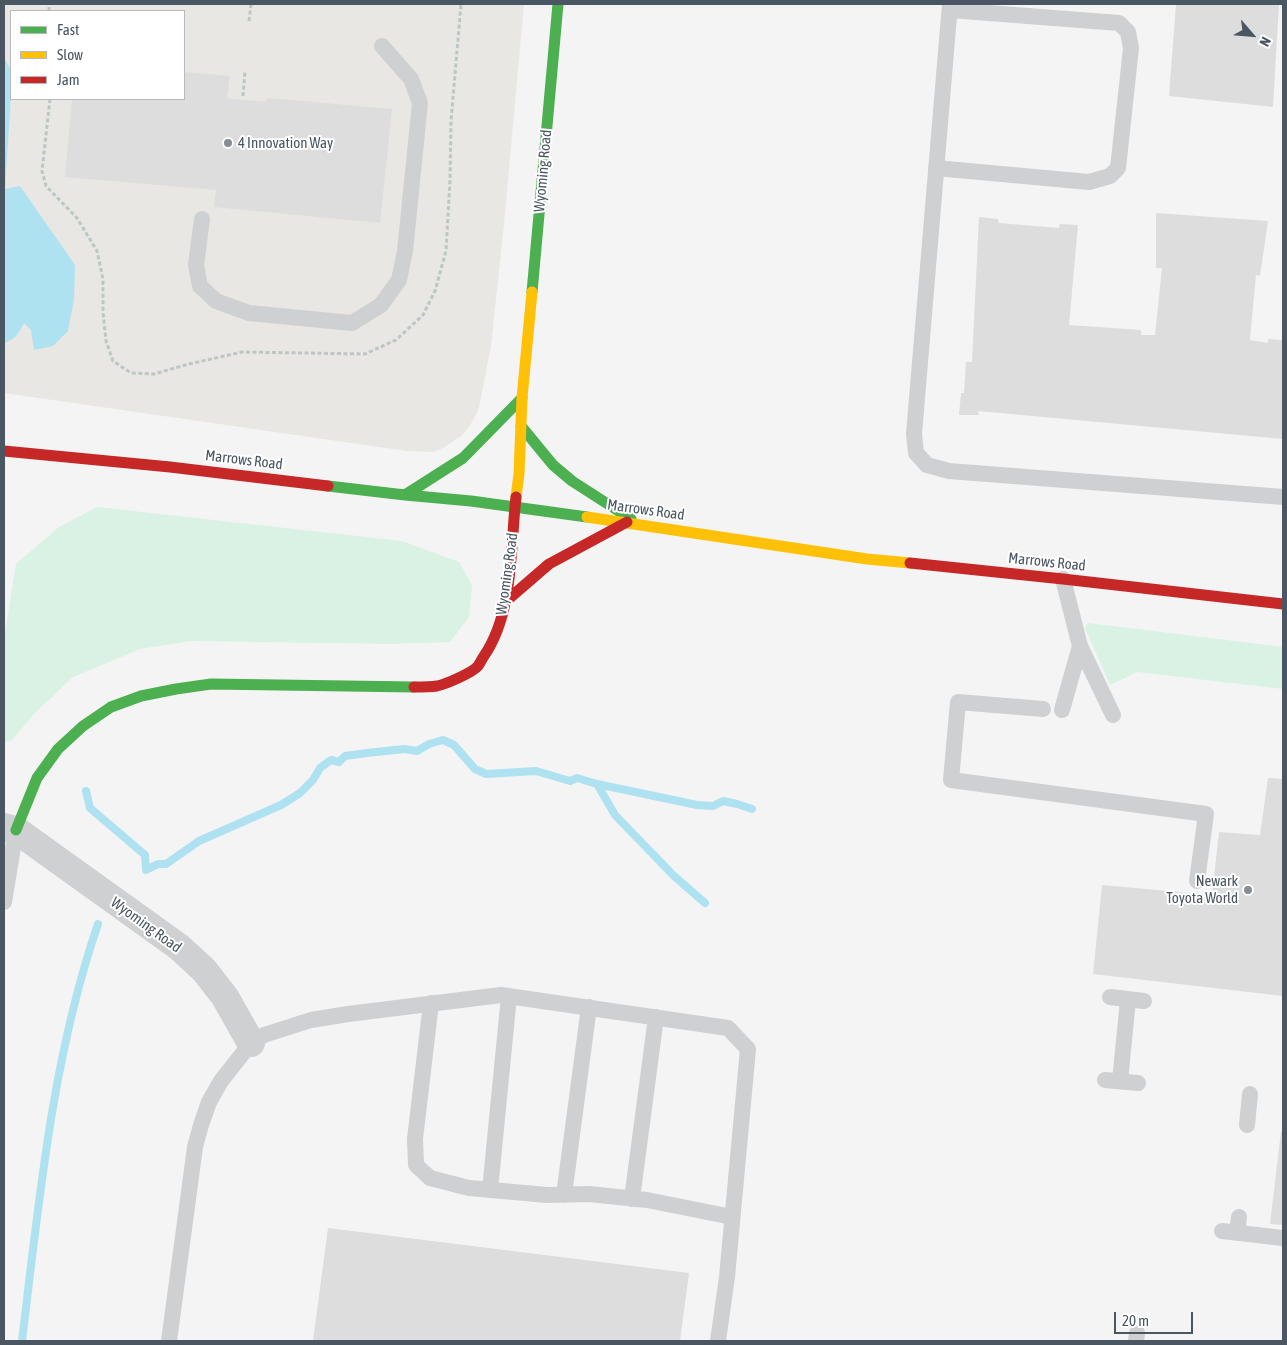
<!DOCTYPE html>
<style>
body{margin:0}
#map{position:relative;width:1287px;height:1345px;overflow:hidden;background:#f4f4f4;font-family:"Asap Condensed",sans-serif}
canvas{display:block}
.frame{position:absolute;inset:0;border:5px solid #4a5661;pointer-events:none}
.legend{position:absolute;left:10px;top:10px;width:175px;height:90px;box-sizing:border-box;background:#fff;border:1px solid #b7bbc0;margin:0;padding:6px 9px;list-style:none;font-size:15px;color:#4a5661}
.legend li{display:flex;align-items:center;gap:10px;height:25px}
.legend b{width:25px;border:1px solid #b7bbc0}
.north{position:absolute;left:1227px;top:10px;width:50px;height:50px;-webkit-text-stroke:4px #fff;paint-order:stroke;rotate:117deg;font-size:14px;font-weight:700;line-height:20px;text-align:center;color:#4a5661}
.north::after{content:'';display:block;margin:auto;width:18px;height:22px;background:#4a5661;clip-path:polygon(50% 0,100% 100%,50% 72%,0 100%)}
.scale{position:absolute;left:1114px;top:1312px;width:79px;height:22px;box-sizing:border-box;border:2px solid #4a5661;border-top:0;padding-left:6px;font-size:15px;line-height:18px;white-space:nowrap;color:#4a5661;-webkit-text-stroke:4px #fff;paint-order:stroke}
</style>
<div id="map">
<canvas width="1287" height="1345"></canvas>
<div class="frame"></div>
<ul class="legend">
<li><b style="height:6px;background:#4caf50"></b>Fast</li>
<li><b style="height:6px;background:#ffc107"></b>Slow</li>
<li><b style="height:6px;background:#c62828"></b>Jam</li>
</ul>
<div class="north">N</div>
<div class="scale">20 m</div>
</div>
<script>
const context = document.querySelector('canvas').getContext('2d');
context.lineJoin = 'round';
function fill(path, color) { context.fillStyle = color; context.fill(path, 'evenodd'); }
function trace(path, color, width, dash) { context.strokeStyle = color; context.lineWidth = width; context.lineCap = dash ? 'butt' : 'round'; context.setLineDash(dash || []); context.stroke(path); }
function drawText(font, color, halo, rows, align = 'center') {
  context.font = font + ' "Asap Condensed",sans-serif'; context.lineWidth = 4; context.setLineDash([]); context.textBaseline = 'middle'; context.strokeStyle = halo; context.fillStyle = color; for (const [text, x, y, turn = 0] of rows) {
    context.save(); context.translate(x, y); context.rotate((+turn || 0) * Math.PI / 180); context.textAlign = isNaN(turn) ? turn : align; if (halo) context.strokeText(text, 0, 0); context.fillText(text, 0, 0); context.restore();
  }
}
fill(new Path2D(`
 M4,4H524L504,224L491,346L480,403L477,413L469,427L461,436L443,448L433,452L407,451L4,393ZM11,11H184V99H11Z`), '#e8e7e3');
fill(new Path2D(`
 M97,507L402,541L459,562L472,585L469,617L450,642L390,644L191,641L140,649L73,677L36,712L11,741L4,742V639L16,564L59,527Z
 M1088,623L1283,647V689L1137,672L1110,685L1085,628Z`), '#d9f2e3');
fill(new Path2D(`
 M4,57L11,71V96L5,189L20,186L75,265L74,299L68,331L53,346L34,350L31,330L24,323C18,334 16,339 4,343Z`), '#aee2f0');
trace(new Path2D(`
 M597,784L615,815L674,876L705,903
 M86,791L90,808L145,855L146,870L158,864H166L199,841L281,805L300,793L313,780L320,768L331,760L339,762L345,756L367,753L404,749L417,751L429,744L443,740L454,745L475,769L486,774L536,771L570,781L577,778L597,784L697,805L713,806L723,801L737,804L752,809
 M22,1341C39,1202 52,1058 98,924`), '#aee2f0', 8);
fill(new Path2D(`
 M1176,4H1279L1273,107L1169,96Z
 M184,72L230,76L227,98L265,102L268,98L392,109L380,223L214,207L216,190L65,177L72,99H184Z
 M1156,213L1268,221L1260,276L1256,275L1250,340L1268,343V339L1283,340V439L978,411L979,415H959L961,393H964L966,362H972L979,217L998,219L999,223L1059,228L1060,224L1078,225L1069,325L1141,330V335H1155L1162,268H1156Z
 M1268,778L1283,779V996L1093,974L1102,885L1212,895L1219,832L1260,835Z
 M1281,1132H1283V1225L1270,1224Z
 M328,1228L689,1273L680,1341H313Z`), '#ddddde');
trace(new Path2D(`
 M49,11V4
 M249,21L251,4
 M243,96L245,71
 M50,99L42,171L46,186L77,218L97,251L103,279V312L106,341L113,361L131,373L154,374L189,364L242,352L365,354L396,340L423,315L435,291L446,251L450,181L451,121L461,4`), '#bcc7c4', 3, [4, 2.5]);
trace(new Path2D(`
 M950,4L914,434L916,453L927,465L949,471L1283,497
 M936,168L1089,182L1110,176L1118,168L1131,48L1128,32L1119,23L950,10
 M202,219L196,265L200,286L216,301L249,313L352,323L381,305L399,280L405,251L420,103L411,79L382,46
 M1063,579L1080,646L1113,715
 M1043,709L958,702L951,780L1206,814L1197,881
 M1062,710L1080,646
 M4,902L16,830
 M1110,997L1144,1001
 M431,1003L415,1139L416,1165L430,1178L469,1188L547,1195L589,1194L647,1200L732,1217
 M1105,1080L1138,1083
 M1120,1081L1128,1000
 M1247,1125L1250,1094
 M490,1190L509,996
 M564,1195L589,1007
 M632,1199L656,1017
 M1222,1231L1283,1238
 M1237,1233L1239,1217
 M169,1341L195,1147L201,1125L209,1102L221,1081L251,1043L264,1035L311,1020L348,1014L501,995L728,1028L748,1049L727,1277L718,1341
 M1136,1341L1137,1333`), '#ced0d2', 16);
trace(new Path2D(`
 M4,827L16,830L179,947L204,970L225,997L251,1043`), '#ced0d2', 28);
trace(new Path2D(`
 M532,292L558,4
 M521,426L553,465L572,481L631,519
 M328,486L405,495L471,501L587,517
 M405,495L463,458L522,398
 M16,830L37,778L58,749L83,726L111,707L141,696L176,689L211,684L414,687`), '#4caf50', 11);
trace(new Path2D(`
 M516,497L519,474L522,398L532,292
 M587,517L867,559L910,563`), '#ffc107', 11);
trace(new Path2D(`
 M4,451L170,467L328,486
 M910,563L1063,579L1283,604
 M505,602L549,564L627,522
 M414,687C421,687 430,687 437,686C446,684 472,673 478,666C480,663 482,659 484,656C514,612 510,549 516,497`), '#c62828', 11);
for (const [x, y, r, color] of [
 [228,143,5,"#868d94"],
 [1248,890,5,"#868d94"]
]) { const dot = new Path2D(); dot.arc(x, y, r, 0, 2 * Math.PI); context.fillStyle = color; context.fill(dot); trace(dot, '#fff', 2); }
drawText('15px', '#4a5661', '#fff', [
 ["4 Innovation Way",238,143],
 ["Newark",1238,881,"right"],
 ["Toyota World",1238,898,"right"]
], 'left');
drawText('15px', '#4a5661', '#fff', [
 ["Wyoming Road",543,171,-85],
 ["Marrows Road",244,460,7],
 ["Marrows Road",646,510,8],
 ["Marrows Road",1047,562,6],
 ["Wyoming Road",507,574,-82],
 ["Wyoming Road",146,925,36]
]);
</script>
